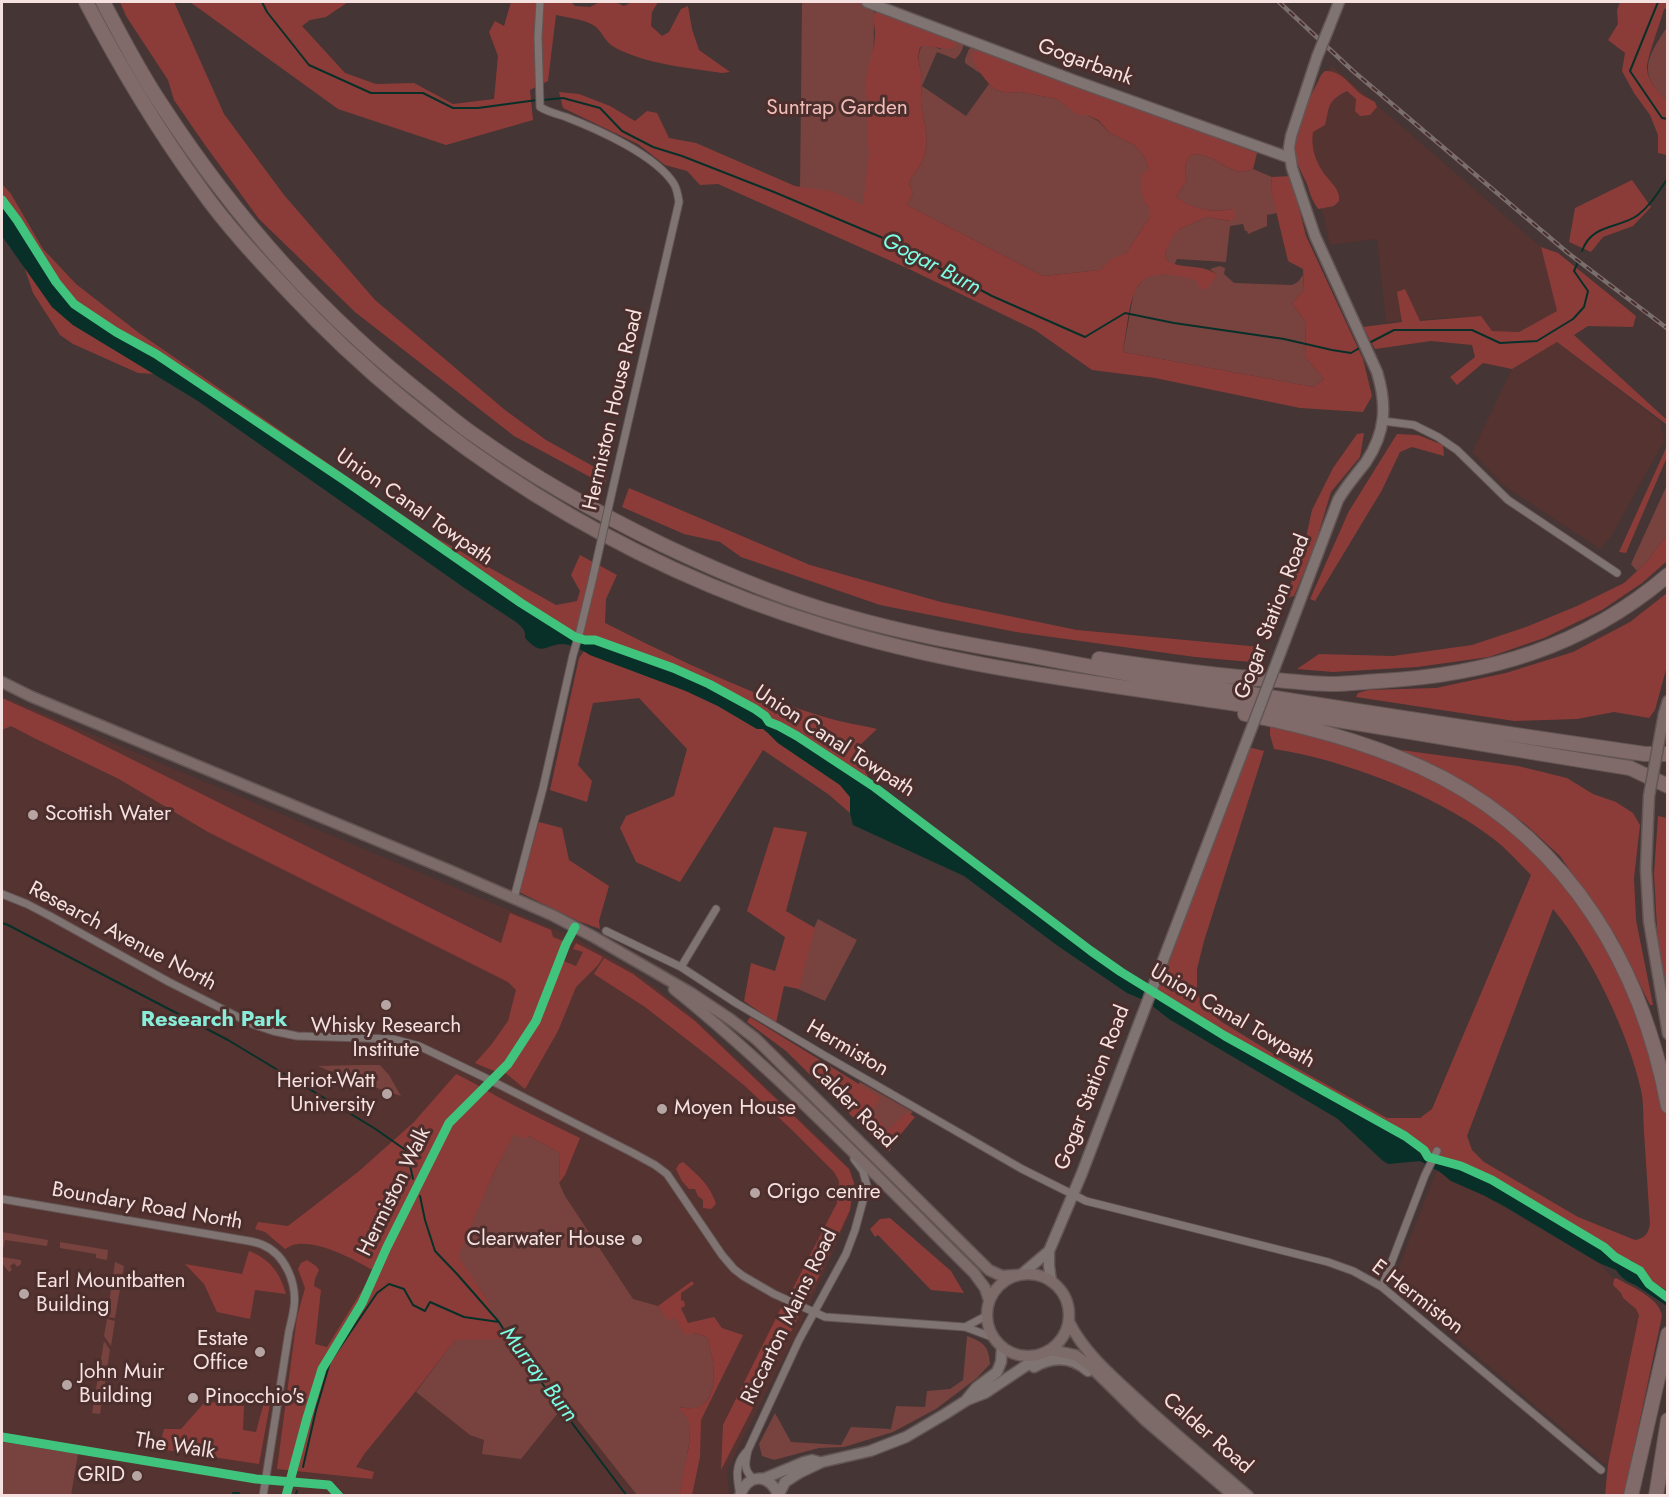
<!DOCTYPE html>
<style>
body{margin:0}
#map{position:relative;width:1669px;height:1497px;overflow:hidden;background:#453534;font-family:Jost,sans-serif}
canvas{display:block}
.frame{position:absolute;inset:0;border:3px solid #f5e2e0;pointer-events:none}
</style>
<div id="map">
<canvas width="1669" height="1497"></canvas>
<div class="frame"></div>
</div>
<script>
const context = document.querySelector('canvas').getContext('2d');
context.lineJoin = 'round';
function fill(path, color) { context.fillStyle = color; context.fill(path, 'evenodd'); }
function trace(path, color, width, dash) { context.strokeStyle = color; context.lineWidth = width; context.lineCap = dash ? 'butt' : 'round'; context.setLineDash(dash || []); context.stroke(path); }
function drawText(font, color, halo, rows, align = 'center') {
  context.font = font + ' Jost,sans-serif'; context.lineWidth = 6; context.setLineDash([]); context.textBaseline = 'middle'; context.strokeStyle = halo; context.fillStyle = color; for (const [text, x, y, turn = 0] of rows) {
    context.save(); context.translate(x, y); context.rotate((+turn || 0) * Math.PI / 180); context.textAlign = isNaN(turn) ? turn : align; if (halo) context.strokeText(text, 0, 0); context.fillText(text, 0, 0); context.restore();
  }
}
fill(new Path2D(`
 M1331,65L1541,247L1557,311L1519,332L1492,331L1480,316L1386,322L1377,239L1330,245L1321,206L1299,138Z
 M1557,342L1661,422L1664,441L1611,537L1600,549L1504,486L1472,452L1512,369Z
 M2,696L577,939L638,974L691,1015L833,1151L850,1169L855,1183L849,1216L800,1327L727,1470L729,1493L728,1495H2Z
 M1437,1170L1451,1181L1483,1195L1599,1263L1614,1279L1613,1285L1621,1293L1623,1298L1636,1309L1639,1315L1608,1464L1603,1463L1392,1284Z`), '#543331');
fill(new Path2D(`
 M802,2H858L874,8L872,216L800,191Z
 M1667,27V100C1636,74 1648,56 1667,27Z
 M959,40L963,43C964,49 959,56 955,59L937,52L922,86L966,116L989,84L996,90L1007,93L1021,92L1057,99L1078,114L1087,115L1098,121L1110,133L1134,145L1144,156L1149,169L1144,201L1149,208V218L1126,253L1109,262L1100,270L1043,276L907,205L913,193L909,183C914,173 922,165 925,154C930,138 923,119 921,103C921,95 922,87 922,79C921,65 916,61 921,47L929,45L940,49Z
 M975,46L978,70L981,74L965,63V59L969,49Z
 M1191,155C1194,155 1198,154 1201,155C1220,158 1231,178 1253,169L1272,177L1271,190L1277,213L1267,215V226L1248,234L1247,231H1245L1243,224L1230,226L1226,262L1177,259L1174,265L1167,261L1165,253L1172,236L1180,229L1206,217L1230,221L1233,209C1210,213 1195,210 1176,197L1187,180C1184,170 1184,163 1191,155Z
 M1220,266L1225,268L1224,274L1234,283L1292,285L1298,282L1303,275L1304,290L1292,303L1306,323L1305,357L1324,379L1314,387L1123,352L1134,291L1143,280L1154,274L1217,275L1210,269Z
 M1667,485V534L1647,562L1637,571L1631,564Z
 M818,919L857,940L825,1001L789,985Z
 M360,1065H380L389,1075L401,1096L344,1077L318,1066Z
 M860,1082L913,1112C900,1122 893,1136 890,1152L842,1103Z
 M514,1133L529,1136L560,1153L559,1183L565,1196L633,1299L658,1306L668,1320L675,1318L694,1333L707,1337C713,1355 721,1392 702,1405C696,1410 687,1408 679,1407C682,1411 686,1415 688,1419C695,1434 681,1477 680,1495H637L565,1404L521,1459L482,1454L484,1440L470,1435L416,1392L486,1298L457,1256L494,1172Z
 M2,1232L48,1240L47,1246L5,1240L3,1249L2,1248Z
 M60,1242L108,1250L107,1260L96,1258V1254L60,1248Z
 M2,1252V1257L21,1260V1264L17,1267L14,1263L10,1266L12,1270L9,1272L2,1263Z
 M115,1262L124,1266L115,1318L107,1317Z
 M107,1319L115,1321L111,1346L104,1336Z
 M967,1336C983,1342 989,1346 990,1364L977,1378L936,1409L893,1432L844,1447L819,1448L774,1460L762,1456L759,1444L775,1413L791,1442L841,1445L851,1427L891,1429L896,1406L925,1407L927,1391L950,1389L963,1380Z
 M104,1341L110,1350L100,1414L92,1413Z
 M2,1442L78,1454L71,1495H2Z`), '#78433f');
fill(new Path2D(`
 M120,2H174L224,114L284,195L375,300L505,410L546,440L607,474L605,485L514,436L355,312L259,219L205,145L174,100L168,80L126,16Z
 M190,2H313L314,3L348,2L326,17L310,20L302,26L345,73L376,84L414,83L453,104L494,99L498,56L489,32L495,21L504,26L511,2H571L575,6L590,7C602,0 611,0 624,6L632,2H658L652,12L651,26L662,36L669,32L681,9L688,6L692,29L699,50L730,72L722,73C686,67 647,65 614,47C605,42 603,33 596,27C586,19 568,18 556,15L548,81L530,90L533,120L446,145L338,109Z
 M1620,2H1667V8L1664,9C1661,21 1646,60 1647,69C1648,82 1658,92 1667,100V155L1658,153V135L1650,115L1634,93L1622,71L1625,53L1608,40L1618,24L1617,10Z
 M879,10L959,40L954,48C942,51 932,44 920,47C916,61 921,65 922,79C922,87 921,95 921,103C923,119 930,138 925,154C922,165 914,173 909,183L913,193L907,205L1043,276L1100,270L1111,259L1126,253L1149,218V208L1144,201L1142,192V175L1149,169L1144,156L1134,145L1110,133L1098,120L1087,115H1078L1057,99L1021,92L1007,93L996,90L989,84L978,70L974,62L972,55L977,46L1257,153L1253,169C1231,178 1220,158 1201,155C1198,154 1194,155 1191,155C1184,163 1184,170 1187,180L1176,197C1196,210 1210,213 1233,209L1236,216L1231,221L1206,217L1180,229L1173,236L1165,253L1167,261C1183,270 1203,263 1217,275L1212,283L1206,289H1202L1198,285V281C1126,259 1133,296 1123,352L1314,387L1324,379L1305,357L1306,323L1292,303L1304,290L1303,269L1288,261L1271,190L1272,177L1291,176L1306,236L1363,359L1372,396L1363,412L1300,408L1155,378L1092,370L1035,330L909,269L718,184L700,185L687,171L665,165L638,144L563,108L559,92L579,94L610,106L635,121L647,111L657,113L669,138L696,143L795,186L830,191L863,205L869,153L867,136L868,115L867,99L865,91L867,71L874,47L875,32L873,14Z
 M1325,71C1342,70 1350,86 1362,95C1366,97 1371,100 1375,102L1377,107L1370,115L1360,116L1355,111L1356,99L1347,91C1327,101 1330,105 1325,125L1313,132C1311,145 1314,157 1321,169C1327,180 1341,188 1339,201L1334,206L1318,209C1311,198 1311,196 1307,184C1302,173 1295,162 1295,149C1294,124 1311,97 1321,75Z
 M1632,180L1651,207L1633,226L1603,237L1591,252L1569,242L1575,208Z
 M2,184L11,194L43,249L76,284L139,333L435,537L556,605L577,601L580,591L571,575L580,555L617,575L606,599L605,623C675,658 752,696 828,718C844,723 861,725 877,729L859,746V759L873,786L797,736L779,726L769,722L765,716L755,709L709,684L673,668L595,640H585L575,637L521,603L344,480L156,354L116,332L74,304L56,282L17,220L2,200Z
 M1541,247L1558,253L1636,316L1633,327L1588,326L1574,335L1667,420V443L1666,424L1557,342L1512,369L1483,363L1457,385L1450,377L1475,357L1472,345L1431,341L1375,349L1363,327L1402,322L1397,292L1405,289L1420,321L1481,316L1492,331L1519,332L1557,311Z
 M24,266L52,307L73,325L155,374L138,373L73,344L60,335L33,293Z
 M1364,433L1360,457L1331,492L1315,545L1294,596L1286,598L1305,542L1312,510L1333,468L1357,434Z
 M1397,434L1418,435L1443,445L1444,456L1412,447L1400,452L1382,490L1315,601L1310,599L1349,511Z
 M1667,446V457L1626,553L1619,552Z
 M629,488L810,565L941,602L1077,630L1261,647L1251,662L1195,657L1016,632L880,605L741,557L720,542L684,534L622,507Z
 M1667,534V561L1642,583L1602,610L1544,638L1489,657L1417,667L1333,672L1297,669L1319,654L1393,656L1472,645L1526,627L1577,606L1624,583L1647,562Z
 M1667,593V666L1655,710L1649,718L1614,712L1577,719L1514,721L1356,697L1358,693L1368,690L1436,688L1506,673L1573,652L1630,622Z
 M584,651L590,655L686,691L718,706L757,729H763L768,733L778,743L840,785L850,797V813L828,794L763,750L680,882L636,862L620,828L626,816L674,796L687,749L639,698L593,703L578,765L592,781L587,802L550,790L579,658Z
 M2,698L69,728L501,943L510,913L551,930L553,937L563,941C554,971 545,1003 529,1030C521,1046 510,1059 499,1073L475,1063L491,1045L508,1021L516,990L508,982L208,832L119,779L36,739L11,726L2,730Z
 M1270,719L1419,766L1532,842L1611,942L1667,1106L1668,1277L1666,1290L1651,1281L1644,1270L1631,1260C1616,1262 1614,1257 1604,1247L1492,1180L1461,1166L1428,1157L1424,1150L1405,1136L1225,1036L1155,994L1248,747L1264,751L1204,941L1197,969V991L1201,1002L1207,1010L1222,1022L1293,1066L1387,1118H1420L1432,1109L1531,875C1518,862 1506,848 1491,837C1436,795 1342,759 1274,749L1270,735ZM1553,909C1590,953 1629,1034 1641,1090C1644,1104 1643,1118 1644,1132C1646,1163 1648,1193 1650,1224C1648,1234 1645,1238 1635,1240L1578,1217L1484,1162L1472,1150L1467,1136Z
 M1401,750L1518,766L1567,778L1593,794L1616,802L1633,813L1640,825L1634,878L1636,920L1653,1005H1650L1617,938L1560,856L1524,823L1474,790L1432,764L1399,752Z
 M1658,816L1667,818V991L1658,945L1654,874Z
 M539,822L562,828L569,860L609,886L599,921L600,929L578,921L519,892Z
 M774,827L807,832L786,911L815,928L799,989L784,986L776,1023L744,1001L751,963L775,971L785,937L747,911Z
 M576,943L603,957L598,965L576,987L558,1031L525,1089L503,1071L519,1051L537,1022L559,962L561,960L576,966L583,952L573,949Z
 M604,958L633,974L695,1021L849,1169L854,1183L850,1210L811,1293L807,1294L793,1288L837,1203L839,1181L834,1172L791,1129L746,1087L712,1059L645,1007L594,974Z
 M750,1017L880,1097L872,1112L888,1130L907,1112L915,1117L887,1151L786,1051L747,1022Z
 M456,1074C473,1082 487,1091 502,1099C528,1113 554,1125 580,1138L565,1175L559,1183L560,1153L529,1136L523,1139L514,1134L494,1172L458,1256L486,1298L503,1339L455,1340L415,1392L365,1453L356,1467L374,1472L372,1479L277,1469L297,1317L305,1288L298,1269L301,1263L307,1260L316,1266L319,1270L315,1279L314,1286L321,1290L315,1344L327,1347L374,1271C353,1259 322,1242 298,1244C293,1244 289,1247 285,1249L265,1232L255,1229L258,1222L288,1226L358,1172L414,1122Z
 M683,1162C698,1175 710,1185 716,1204L711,1209L703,1208V1200L698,1196L695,1189H689L682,1181L676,1169L679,1164Z
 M890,1218L951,1271L964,1293L931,1290L878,1235L875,1237L870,1229L880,1219Z
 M249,1251C270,1259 280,1273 286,1294L255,1290L250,1319L217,1312L204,1284L185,1264L242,1274Z
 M1616,1278C1630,1286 1660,1298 1662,1316L1624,1495L1605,1496L1608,1464L1639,1315L1636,1309L1623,1298L1621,1293L1613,1285L1614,1279Z
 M692,1281L694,1284L681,1293V1300L684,1301L685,1306L681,1308L688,1323L714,1317L722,1328L743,1335L701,1420L700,1457L692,1495H680C681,1471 693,1447 689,1423C688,1417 682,1412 678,1407C686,1408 695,1410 702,1405C721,1393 713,1355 707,1337L695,1333L685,1335L675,1318L668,1321L658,1306Z
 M783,1304L800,1313L780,1355L721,1470L723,1425Z
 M205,1402L229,1403L244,1406L243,1430L256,1432L264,1402L270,1404L259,1464L159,1449L164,1429H181Z`), '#8c3c38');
fill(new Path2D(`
 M2,204L14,219L57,286L74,306L229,405L522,606L573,637L583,642H594L672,669L715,689L748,707L762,716L767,723L772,727L781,729L819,752L888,800L1066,934L1138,985L1219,1034L1390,1130L1408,1141L1425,1158L1440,1165L1453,1166L1493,1184L1604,1248L1613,1259L1622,1265L1631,1267L1641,1276L1646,1287C1634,1286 1623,1281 1616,1270L1599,1263L1504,1206L1483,1195L1451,1181L1440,1172L1420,1161L1388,1164L1382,1160L1338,1119L1169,1019L1146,1001L1127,993L1058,946L964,876L853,825L850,813V797L840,785L778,743L768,733L763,729H757L718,706L686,691L590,655C582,650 571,644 562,644C544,645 543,657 525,638C526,630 522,627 516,622L466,589L198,401L73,325L52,307L2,236Z`), '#083029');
trace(new Path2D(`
 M262,2L267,12L309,65L371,93H423L453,108H478L537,100
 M1658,2L1630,71L1662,118L1668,119
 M543,100L563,98L600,108L622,131L653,147L682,156L774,192L883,238L992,296L1085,337L1125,313L1174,323L1284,339L1332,350L1351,353L1361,347
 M1582,251C1592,223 1619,229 1638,215C1651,205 1659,191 1668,178
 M1369,343L1394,330H1472L1500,343L1537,341L1573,319L1584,307L1588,291L1574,271L1578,262
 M2,923L8,925L228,1040L374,1128L407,1151L413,1179
 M420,1196L425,1220L435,1251L457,1274L499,1322
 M303,1467L316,1410L330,1362L377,1293L389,1284L404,1289L413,1305L425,1311L430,1302L464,1317L499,1322L514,1346L627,1496
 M233,1496V1493H239
 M295,1496L297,1491`), '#083029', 2);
trace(new Path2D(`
 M1638,1282L1668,1302`), '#083029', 8);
const street = new Path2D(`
 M540,2L538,37L540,107C548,112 557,114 566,117C597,129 656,155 674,184C677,189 678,195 679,202L614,483
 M1383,421L1414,425L1438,437L1457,450L1508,500L1617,573
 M2,894L27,904L50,916L169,982L252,1024L273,1031L297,1036L393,1039L419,1046L492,1081L633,1153L655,1165L667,1174L722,1255L734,1269L743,1276L774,1294L825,1317L965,1327L992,1337
 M514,898L543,788L573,655L580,631L593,577
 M606,931L681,967L736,1003L822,1054L1022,1169L1086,1201L1328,1262L1353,1271L1382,1287L1601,1470
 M681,967L716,909
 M2,1199L249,1241C254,1242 259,1243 263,1245C286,1255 297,1284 294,1307C293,1315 291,1323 289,1331L263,1496
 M1382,1287L1425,1175L1437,1151
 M965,1327L986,1316
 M755,1480C743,1471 745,1463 748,1450L799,1340L846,1254L855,1230L867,1186L863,1171L854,1159
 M740,1495C737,1479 734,1465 746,1452`);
const secondary = new Path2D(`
 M867,2L1073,80L1290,158
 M1330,25L1339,2
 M1281,651L1338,500C1346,486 1356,475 1366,462C1386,432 1387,405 1377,372L1315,236L1292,168L1289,148L1291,136L1317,57
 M1022,1274L1049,1251
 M1051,1281L1049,1266V1251L1082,1173L1244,748
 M1034,1367C1053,1356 1071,1356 1088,1371
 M967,1399L976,1388L997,1372L1001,1362L1002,1348
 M763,1479L804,1462L812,1460L819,1462
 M740,1496C747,1473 770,1473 778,1495
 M778,1496L785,1482L799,1473L822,1462L870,1451L906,1437L945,1414L967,1400L985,1393L1042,1355`);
const primary = new Path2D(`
 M2,682L30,696L451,871L552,915L594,937L691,993L730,1019L756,1039L989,1270L1002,1276L1017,1275
 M1664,714L1668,701
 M1648,819L1646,869L1649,921L1668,1034
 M674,989C781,1075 876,1176 974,1273L985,1288L989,1300
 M987 1315a41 41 0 1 1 82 0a41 41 0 1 1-82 0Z
 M1069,1322C1085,1354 1113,1377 1139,1401C1175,1434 1212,1465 1248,1496
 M1051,1350L1075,1355L1088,1364L1146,1421L1234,1496`);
const highway = new Path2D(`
 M86,2C120,67 157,129 200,188C226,225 258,259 289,292C434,447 620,564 823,626C951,666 1084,681 1217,701C1355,722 1492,746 1630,768L1668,786
 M103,2C121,36 139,71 161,104C233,215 322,316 427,398C443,411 459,425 477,437C536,479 599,514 665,546C722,573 781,598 842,615C903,633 965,644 1028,655C1075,664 1123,673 1170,681C1328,707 1486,731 1645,754H1668
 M1099,659C1158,668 1216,676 1275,680C1293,681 1311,684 1330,684C1346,684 1363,682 1379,681C1487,675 1584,647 1668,575
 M1245,714C1312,727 1382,746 1443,778C1571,846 1642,967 1668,1106
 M1631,1496L1668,1334
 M1656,1496L1668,1420`);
trace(street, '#625554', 9);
trace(secondary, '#625554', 13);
trace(primary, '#625554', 13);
trace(highway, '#625554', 16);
trace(street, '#807473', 7);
trace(secondary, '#807473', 10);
trace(primary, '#7d6b6a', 10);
trace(highway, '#816b6a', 14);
const rail = new Path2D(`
 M1279,2L1353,71L1568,253L1668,329`);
trace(rail, '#7a6e6d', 4.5);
trace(rail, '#4c2f2d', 2, [7]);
const streetBridge = new Path2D(`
 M593,577L614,483`);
const secondaryBridge = new Path2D(`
 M1317,57L1330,25
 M1244,748L1281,651`);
const primaryBridge = new Path2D(`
 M1648,819L1649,796L1664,714`);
trace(streetBridge, '#625554', 9, []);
trace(secondaryBridge, '#625554', 13, []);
trace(primaryBridge, '#625554', 13, []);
trace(streetBridge, '#807473', 7);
trace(secondaryBridge, '#807473', 10);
trace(primaryBridge, '#7d6b6a', 10);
trace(new Path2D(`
 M2,200L17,220L56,282L74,304L116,332L156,354L344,480L521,603L575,637L585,640H595L673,668L709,684L755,709L765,716L769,722L779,726L797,736L873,786L1091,951L1121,972L1225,1036L1405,1136L1424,1150L1428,1157L1461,1166L1492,1180L1604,1247L1615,1257L1640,1271L1649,1284L1668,1298
 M2,1437L256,1479L329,1485L339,1496
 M286,1496L307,1418L322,1369L362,1303L387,1247L449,1123L508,1064L536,1021L566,944L575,927`), '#40c37c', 9);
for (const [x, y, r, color] of [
 [33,815,6,"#b7a5a4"],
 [386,1005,6,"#b7a5a4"],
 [387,1094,6,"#b7a5a4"],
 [662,1109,6,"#b7a5a4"],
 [755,1193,6,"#b7a5a4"],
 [637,1240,6,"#b7a5a4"],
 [24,1294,6,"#b7a5a4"],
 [260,1352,6,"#b7a5a4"],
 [67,1385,6,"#b7a5a4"],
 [193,1398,6,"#b7a5a4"],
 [137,1476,6,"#b7a5a4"]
]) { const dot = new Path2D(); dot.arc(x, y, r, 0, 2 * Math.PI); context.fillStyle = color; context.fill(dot); trace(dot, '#4c2f2d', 2); }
drawText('21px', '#f5e2e0', '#4c2f2d', [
 ["Gogarbank",1085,63,20],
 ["Hermiston House Road",614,410,-77],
 ["Union Canal Towpath",414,508,35],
 ["Gogar Station Road",1273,617,-69],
 ["Union Canal Towpath",834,742,33],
 ["Research Avenue North",122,937,28],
 ["Union Canal Towpath",1232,1017,30],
 ["Hermiston",847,1049,30],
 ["Gogar Station Road",1093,1088,-69],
 ["Calder Road",852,1106,45],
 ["Hermiston Walk",395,1192,-64],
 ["Boundary Road North",147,1207,10],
 ["E Hermiston",1417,1298,37],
 ["Riccarton Mains Road",790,1317,-64],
 ["Calder Road",1207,1434,41],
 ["The Walk",175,1447,9]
]);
drawText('21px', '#f1bdb7', '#4c2f2d', [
 ["Suntrap Garden",837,109]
]);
drawText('21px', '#f5e2e0', '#4c2f2d', [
 ["Scottish Water",45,815],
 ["Whisky Research",386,1027,"center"],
 ["Institute",386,1051,"center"],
 ["Heriot-Watt",375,1082,"right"],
 ["University",375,1106,"right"],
 ["Moyen House",674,1109],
 ["Origo centre",767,1193],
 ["Clearwater House",625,1240,"right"],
 ["Earl Mountbatten",36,1282],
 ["Building",36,1306],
 ["Estate",248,1340,"right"],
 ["Office",248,1364,"right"],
 ["John Muir",79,1373],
 ["Building",79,1397],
 ["Pinocchio's",205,1398],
 ["GRID",125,1476,"right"]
], 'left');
drawText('italic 22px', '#7cfee5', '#4c2f2d', [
 ["Gogar Burn",931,265,28],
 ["Murray Burn",538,1375,53]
]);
drawText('bold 22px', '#88edd8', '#4c2f2d', [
 ["Research Park",214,1021]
]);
</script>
